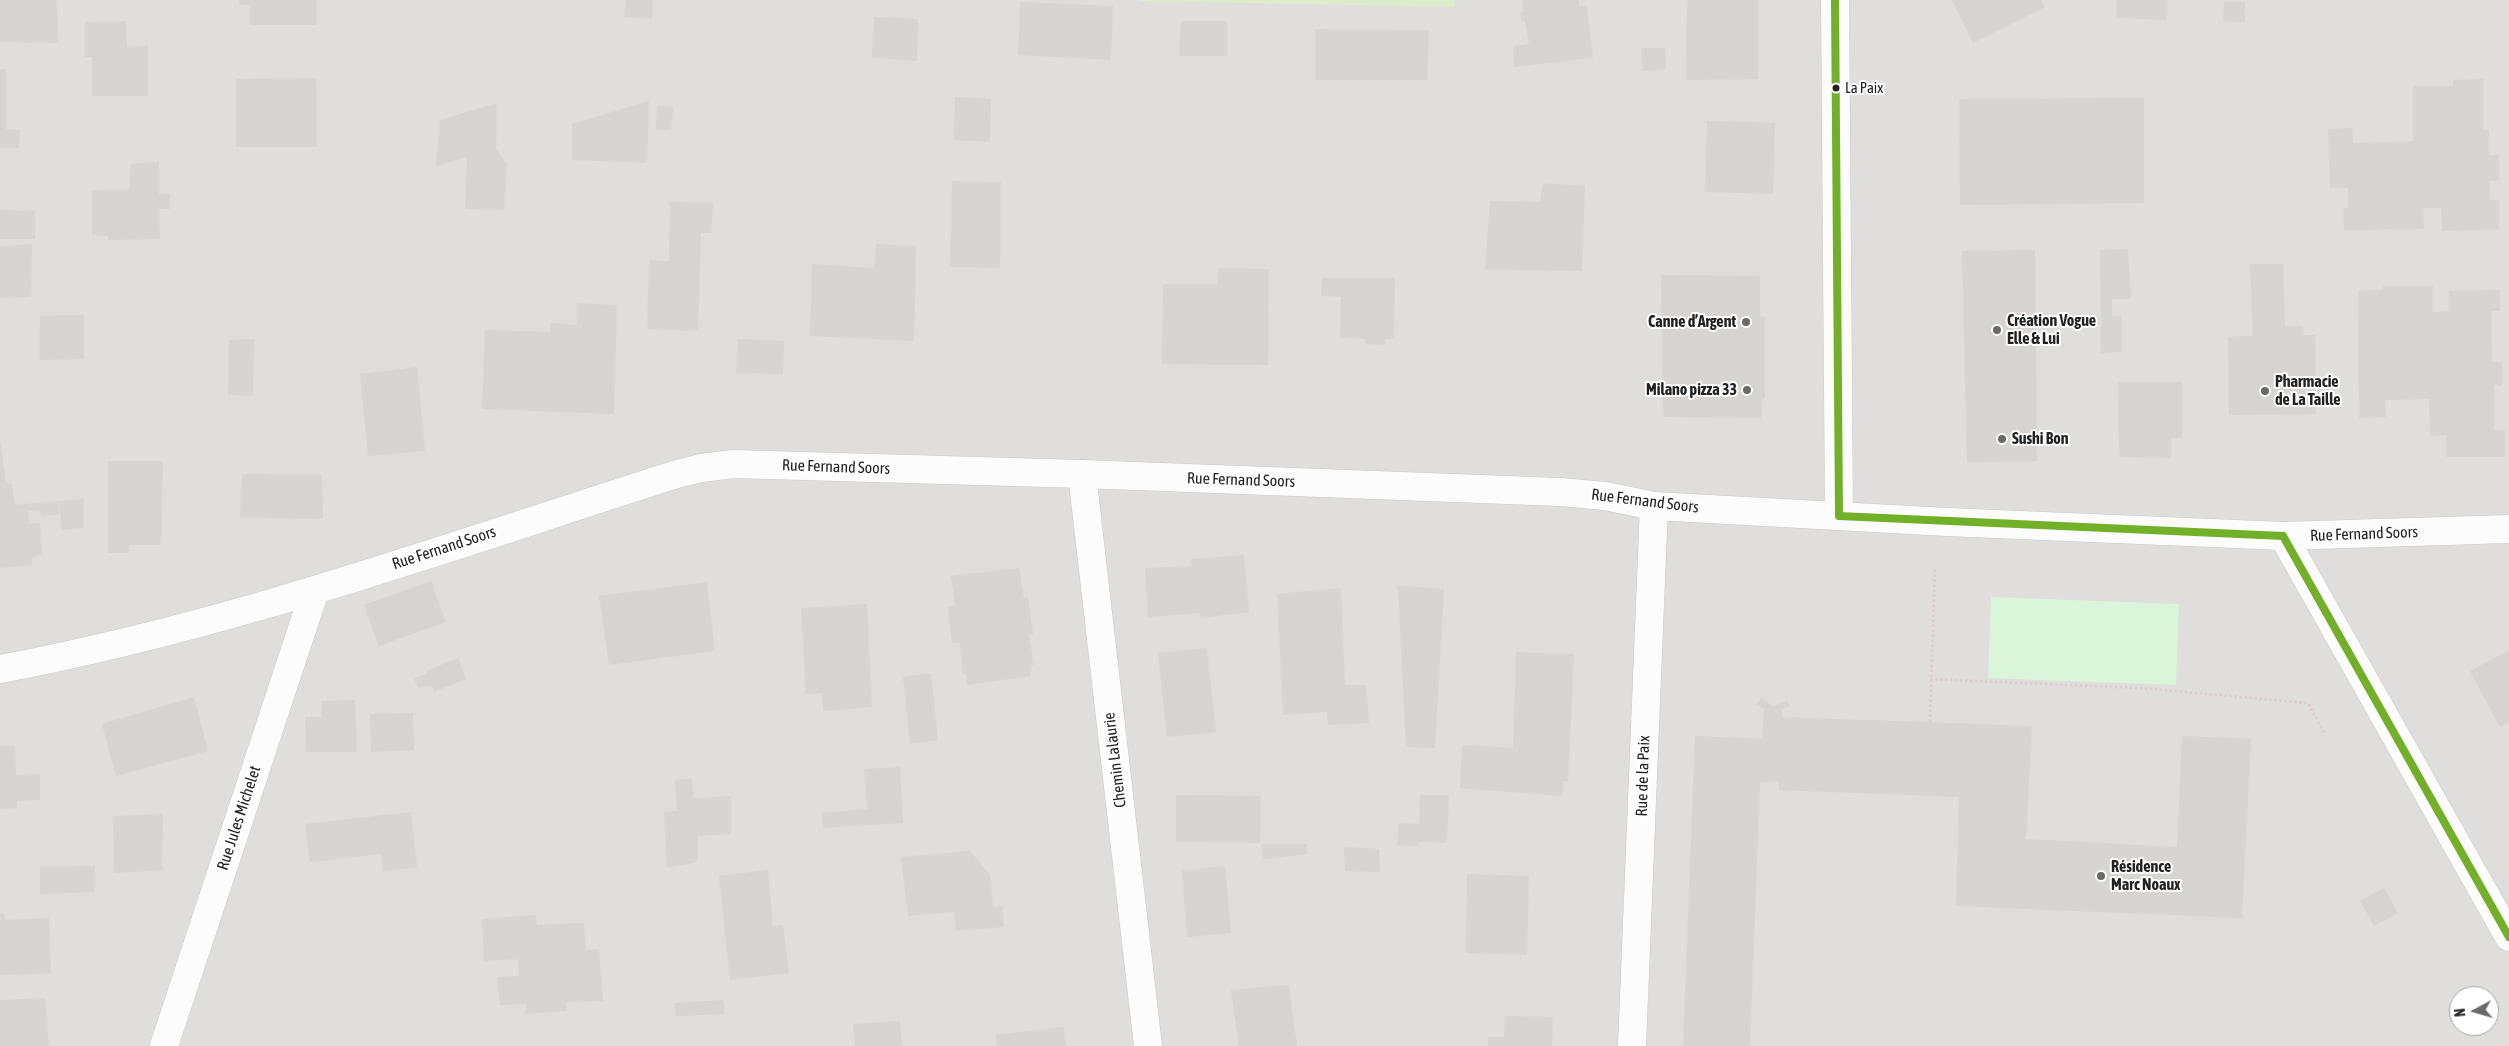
<!DOCTYPE html>
<meta charset="utf-8">
<style>
body{margin:0}
#map{position:relative;width:2509px;height:1046px;overflow:hidden;background:#f0eeeb;font-family:"Asap Condensed",sans-serif}
canvas{display:block}
.north{position:absolute;left:2449px;top:986px;width:50px;height:50px;box-sizing:border-box;background:#fff;border:1px solid #a7a7a7;border-radius:50%;rotate:264deg;font-size:14px;font-weight:700;line-height:20px;text-align:center;color:#222}
.north::after{content:'';display:block;margin:auto;width:18px;height:22px;background:#6a6968;clip-path:polygon(50% 0,100% 100%,50% 72%,0 100%)}
</style>
<div id="map">
<canvas width="2509" height="1046"></canvas>
<div class="north">N</div>
</div>
<script>
const context = document.querySelector('canvas').getContext('2d');
context.lineJoin = 'round';
function fill(path, color) { context.fillStyle = color; context.fill(path, 'evenodd'); }
function trace(path, color, width, dash) { context.strokeStyle = color; context.lineWidth = width; context.lineCap = dash ? 'butt' : 'round'; context.setLineDash(dash || []); context.stroke(path); }
function drawText(font, color, halo, rows, align = 'center') {
  context.font = font + ' "Asap Condensed",sans-serif'; context.lineWidth = 4; context.setLineDash([]); context.textBaseline = 'middle'; context.strokeStyle = halo; context.fillStyle = color; for (const [text, x, y, turn = 0] of rows) {
    context.save(); context.translate(x, y); context.rotate((+turn || 0) * Math.PI / 180); context.textAlign = isNaN(turn) ? turn : align; if (halo) context.strokeText(text, 0, 0); context.fillText(text, 0, 0); context.restore();
  }
}
fill(new Path2D(`
 M0,0H2509V1046H0ZM2459,996H2489V1026H2459Z`), '#dfdedc');
fill(new Path2D(`
 M1140,0H1454L1455,7L1140,1Z`), '#ddeccb');
fill(new Path2D(`
 M1991,597L2179,604L2176,685L1988,678Z`), '#daf5da');
fill(new Path2D(`
 M0,0H57L58,43L0,42Z
 M239,0H317V25H250V5H239Z
 M626,0H653L652,19L624,17Z
 M1522,0H1579V6H1587L1593,58L1514,67L1513,46L1529,44L1525,21H1521L1520,12L1524,11Z
 M1687,0H1758V79L1686,80Z
 M1952,0H2041L2045,7L1973,43Z
 M2117,0H2167V20L2116,18Z
 M1020,2L1113,6L1111,60L1018,55Z
 M2224,2H2245V22L2223,21Z
 M874,17L918,19L917,61L872,58Z
 M126,21L127,47L148,45V96H92V57H85V22Z
 M1181,21H1227V56H1179Z
 M1315,29L1429,30L1427,80H1315Z
 M1641,48H1665L1666,69L1643,71Z
 M0,69H6V129L20,130L19,148H0Z
 M316,78L317,147H236V79Z
 M2483,79V130H2489V155H2499V180L2489,181L2490,200H2499V229L2442,231L2441,208H2423L2424,229L2344,230L2343,208H2348V188H2330L2328,129L2353,128V143L2413,141V86H2453V80Z
 M955,97L991,99L990,142L954,140Z
 M2144,98V203L1960,205L1959,99Z
 M649,101L647,163L572,160V124Z
 M497,103L496,148L507,164L504,210L465,209L467,157L436,166L440,120Z
 M657,106L673,107L671,130H656Z
 M1707,121L1775,123L1773,194L1705,192Z
 M159,162V194H170V209H159L160,239L108,240V236L92,235V190L129,189L131,164Z
 M952,181L1001,182L1000,268L950,267Z
 M1543,183L1585,186L1582,271L1485,269L1490,201L1540,202Z
 M670,202L713,203L711,233H701L698,331L647,329L649,260L669,261Z
 M0,210L35,211V239H0Z
 M32,244L31,297L0,298V246Z
 M876,244L916,246L914,341L810,336L812,264L874,268Z
 M2128,249L2131,299H2112V316H2122V352L2101,353L2100,250Z
 M2035,250L2037,461L1967,462L1962,251Z
 M2250,264H2283L2285,326H2303V335H2315L2316,414L2229,415L2228,337L2253,336Z
 M1218,268L1269,269L1268,365L1162,364L1163,284H1218Z
 M1661,275L1760,276V316L1765,317V398L1762,400L1761,418L1663,417Z
 M1322,278H1395L1394,339H1385V345L1365,344V339L1340,338L1341,297L1321,296Z
 M2383,286H2433V312L2449,311V291L2500,290V311H2491L2492,362H2502V386L2494,385V430H2505V457H2446V435L2430,436L2429,399L2385,400L2386,417L2359,418L2358,291L2383,290Z
 M577,303L617,305L614,414L482,409L485,330L550,332V323L577,325Z
 M84,315V359L39,360L40,316Z
 M254,339L253,396L228,395L229,340Z
 M738,339L784,341L783,374L736,373Z
 M417,367L425,451L368,456L360,374Z
 M2118,382H2182V438H2171V458L2119,457Z
 M0,440L6,483L12,484L15,505L59,501V515L41,516L40,510L28,511L29,524L40,523L42,555L32,557V565L0,568Z
 M108,461H163L161,545H129L128,553H108Z
 M242,474L322,475L323,519L240,517Z
 M84,499L83,528L62,530L59,501Z
 M1244,555L1249,612L1201,618L1199,613L1148,617L1145,568L1192,566L1191,559Z
 M1019,568L1024,598L1028,596L1033,634L1029,635L1034,665H1031V676L967,685L966,675H963L960,642L952,643L948,607L955,606L951,576Z
 M431,581L446,622L379,646L364,605Z
 M707,582L715,651L609,665L599,596Z
 M1398,586L1444,589L1435,748L1406,747Z
 M1341,588L1345,685H1366L1369,723L1328,725L1327,712L1283,715L1277,594Z
 M867,604L872,707L823,711L822,693L806,694L801,608Z
 M1207,648L1216,732L1167,737L1158,653Z
 M2509,650V722L2500,727L2470,671Z
 M1516,652L1574,654L1568,781H1563L1562,796L1460,788L1462,745L1513,748Z
 M458,658L466,679L434,692L431,685L418,688L414,678L427,674L426,671Z
 M931,673L938,740L910,744L903,677Z
 M194,697L208,751L116,776L102,724Z
 M1762,698L1773,707L1787,700L1790,706L1782,709V717L2032,726L2026,839L2177,847L2182,736L2251,739L2242,918L1956,906L1959,797L1779,790V781L1760,782L1750,1046H1683L1695,736L1762,739L1764,709L1756,704Z
 M355,700L357,752H306L305,717H322L321,701Z
 M413,713L414,750L371,752L370,714Z
 M0,746H15L16,775L40,774V800L17,801V808L0,809Z
 M900,767L903,823L823,828L822,813L867,809L864,769Z
 M692,779L694,798L731,796V834L698,836L697,862L667,868L664,812L677,811L675,780Z
 M1176,795L1261,796L1260,843L1176,842Z
 M1420,795H1449L1447,843L1419,842L1418,846L1397,845L1399,823L1419,824Z
 M411,812L417,867L383,871L381,854L310,862L305,824Z
 M163,814L162,870L114,873L113,816Z
 M1261,844H1307L1308,854L1263,859Z
 M1344,847L1379,849L1380,872L1345,871Z
 M970,851L990,875L993,907L1002,906L1004,927L956,931L954,912L908,916L901,857Z
 M95,866V892L40,894V867Z
 M1225,866L1231,933L1187,937L1182,871Z
 M768,870L773,926L783,925L789,973L730,980L719,876Z
 M1467,874L1529,876L1527,955L1466,953Z
 M2384,888L2398,913L2374,926L2360,901Z
 M0,914H4L5,920L49,918L51,973L0,975Z
 M536,915L537,925L584,923L586,950L599,949L603,1001L566,1002L567,1011L526,1014V1004L500,1005L497,977L519,976L518,959L484,961L482,919Z
 M1289,985L1297,1046H1239L1231,990Z
 M45,998L49,1046H0V1000Z
 M723,1000L725,1014L675,1016V1003Z
 M1505,1016L1553,1017L1552,1046H1488V1037H1504Z
 M900,1021L902,1046H855L853,1024Z
 M1064,1027L1066,1046H997L996,1035Z`), '#d7d4d2');
const minor = new Path2D(`
 M1835,0L1839,516
 M1082,474L1148,1046
 M2283,536L2509,937
 M164,1046L315,590
 M1632,1046L1654,506`);
const tertiary = new Path2D(`
 M0,669C231,626 453,545 677,474L701,468L734,464L1082,474L1560,492L1605,496L1654,506L1947,522L2283,536L2509,529`);
trace(minor, '#c9c8c7', 29);
trace(tertiary, '#c9c8c7', 29);
trace(new Path2D(`
 M1930,679L2140,688L2308,703L2325,734
 M1930,722L1935,567`), '#dccecd', 3, [2.5, 2.5]);
trace(minor, '#fdfcfc', 28);
trace(tertiary, '#fdfcfc', 28);
trace(new Path2D(`
 M1835,0L1839,516
 M1839,516L2283,536
 M2283,536L2509,937`), '#72b02a', 8);
for (const [x, y, r, color] of [
 [1836,88,4.5,"#222"],
 [1746,322,5,"#6a6968"],
 [1997,330,5,"#6a6968"],
 [1747,390,5,"#6a6968"],
 [2265,391,5,"#6a6968"],
 [2002,439,5,"#6a6968"],
 [2101,876,5,"#6a6968"]
]) { const dot = new Path2D(); dot.arc(x, y, r, 0, 2 * Math.PI); context.fillStyle = color; context.fill(dot); trace(dot, '#fff', 2); }
drawText('15px', '#222', '#fff', [
 ["La Paix",1845,88]
], 'left');
drawText('bold 16px', '#222', '#fff', [
 ["Création Vogue",2007,321],
 ["Elle & Lui",2007,339],
 ["Canne d’Argent",1736,322,"right"],
 ["Pharmacie",2275,382],
 ["de La Taille",2275,400],
 ["Milano pizza 33",1737,390,"right"],
 ["Sushi Bon",2012,439],
 ["Résidence",2111,867],
 ["Marc Noaux",2111,885]
], 'left');
drawText('16px', '#222', '#fff', [
 ["Rue Fernand Soors",836,467,2],
 ["Rue Fernand Soors",1241,480,2],
 ["Rue Fernand Soors",1645,501,7],
 ["Rue Fernand Soors",2364,534,-2],
 ["Rue Fernand Soors",444,548,-18],
 ["Chemin Lalaurie",1115,760,-97],
 ["Rue de la Paix",1643,776,-88],
 ["Rue Jules Michelet",239,818,-72]
]);
</script>
